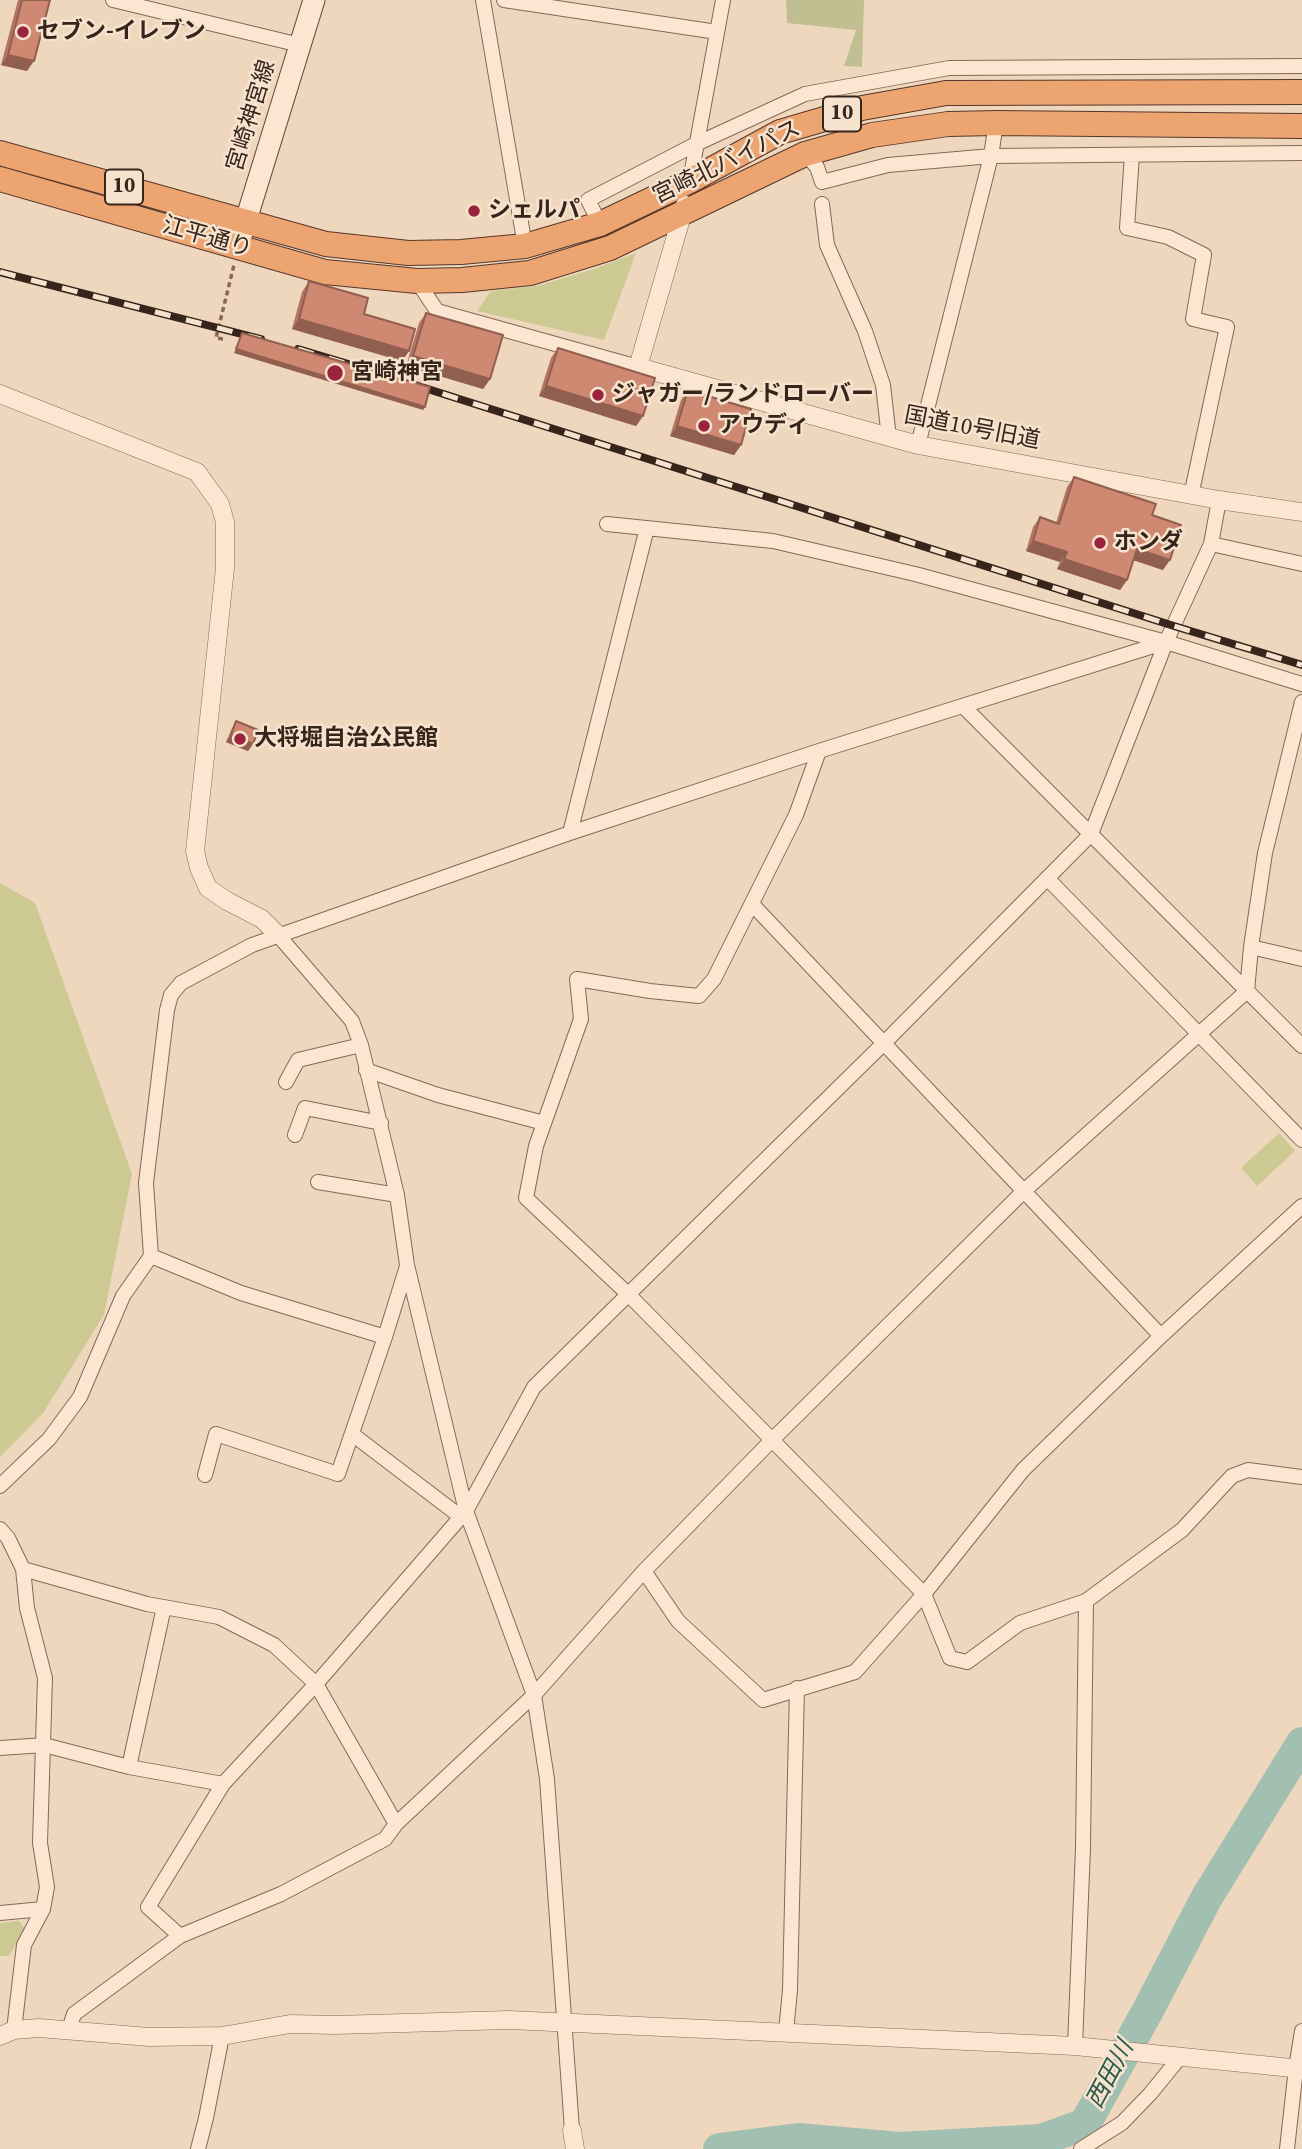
<!DOCTYPE html>
<meta charset="utf-8">
<style>
body{margin:0}
canvas{display:block;background:#efd7be}
</style>
<canvas width="1302" height="2149"></canvas>
<script>
const context = document.querySelector('canvas').getContext('2d');
context.lineJoin = 'round';
function fill(path, color) { context.fillStyle = color; context.fill(path, 'evenodd'); }
function trace(path, color, width, dash) { context.strokeStyle = color; context.lineWidth = width; context.lineCap = dash ? 'butt' : 'round'; context.setLineDash(dash || []); context.stroke(path); }
function drawText(font, color, halo, rows, align = 'center') {
  context.font = font + ' "Source Serif 4","Noto Sans JP",serif'; context.lineWidth = 5; context.setLineDash([]); context.textBaseline = 'middle'; context.strokeStyle = halo; context.fillStyle = color; for (const [text, x, y, turn = 0] of rows) {
    context.save(); context.translate(x, y); context.rotate((+turn || 0) * Math.PI / 180); context.textAlign = isNaN(turn) ? turn : align; if (halo) context.strokeText(text, 0, 0); context.fillText(text, 0, 0); context.restore();
  }
}
fill(new Path2D(`
 M636,253L604,340L477,311L491,291L537,286L594,269Z
 M0,883L35,903L132,1174L104,1315L43,1413L0,1457Z
 M1279,1133L1295,1151L1257,1186L1241,1168Z
 M19,1921L25,1929L9,1956H0V1923Z`), '#cdc992');
fill(new Path2D(`
 M786,0H864L862,67L844,66L856,30L787,23Z`), '#c1be92');
trace(new Path2D(`
 M719,2149L798,2139L900,2148L1041,2140L1085,2124L1147,2012L1207,1897L1302,1743`), '#a2c0b2', 32);
const minor = new Path2D(`
 M113,0L300,45
 M483,0L525,246
 M504,0L717,32
 M805,154L817,167L822,182L888,165L991,156L1302,153
 M1132,155L1127,228L1168,237L1204,255L1193,319L1227,327L1191,496
 M690,181L723,0
 M822,204L827,245L865,331L883,385L889,438
 M600,224L588,200L696,144L805,94L949,68L1302,66
 M417,281L437,311L638,367
 M918,445L991,156L996,123
 M607,524L773,541L915,574L1166,642L1302,684
 M1211,544L1302,564
 M964,707L1302,1046
 M819,751L796,815L714,979L699,996L650,991L577,979L581,1019L536,1146L526,1198L629,1295L924,1594L950,1658L967,1662L1020,1623L1086,1601L1182,1530L1232,1476L1248,1470L1302,1477
 M570,833L647,528
 M1047,878L1302,1140
 M752,904L1161,1336
 M278,935L352,1021L361,1045L397,1195L407,1265L466,1511L534,1695L547,1779L572,2130
 M1251,947L1302,959
 M366,1070L438,1095L544,1123
 M286,1082L298,1060L361,1045
 M295,1135L305,1108L381,1123
 M318,1182L397,1195
 M151,1256L241,1293L385,1337L407,1266
 M352,1434L461,1517
 M205,1475L216,1434L338,1474L385,1337
 M0,1486L49,1439L80,1397L123,1296L151,1256L146,1183L167,1010L171,995L181,983L252,945L570,833L819,751L1166,642
 M0,1529L8,1538L23,1569L27,1608L45,1678L40,1843L47,1887L43,1909L24,1945L14,2030
 M23,1569L147,1604L219,1617L274,1645L316,1684L396,1824
 M644,1571L678,1621L763,1700L855,1672L924,1594L1023,1470L1161,1336L1302,1206
 M0,1748L44,1745L129,1767L223,1784
 M129,1767L164,1607
 M0,1913L43,1909
 M180,1936L148,1907L223,1784L316,1684L466,1511L534,1387L883,1044L1091,834L1166,642L1211,544L1219,500
 M69,2030L74,2014L180,1936L281,1894L385,1839L396,1824L534,1695L644,1571L772,1440L1025,1190L1247,991L1251,947L1265,853L1302,702
 M786,2032L790,1990L797,1688
 M1075,2046L1083,1848L1086,1601
 M198,2149L206,2118L222,2036
 M1081,2149L1122,2123L1150,2094L1181,2056
 M1287,2149L1296,2068L1302,2031`);
const tertiary = new Path2D(`
 M685,205L638,367L918,445L1219,500L1302,512
 M0,394L197,472L220,504L225,522V568L195,851L199,868L208,888L227,901L262,919L278,935
 M0,2036L14,2030L39,2028L149,2037L222,2036L290,2024L335,2025L509,2020L1075,2046L1302,2069
 M572,2130L575,2149`);
const secondary = new Path2D(`
 M238,246L314,0`);
const trunk = new Path2D(`
 M0,153L326,244L408,253L461,252L525,246L600,224L690,181L780,132L862,108L946,93L1302,92
 M0,179L325,272L417,281L462,280L530,273L610,248L805,154L872,135L948,124L996,123L1302,126`);
trace(minor, '#886756', 16);
trace(tertiary, '#886756', 19);
trace(secondary, '#69493a', 23);
trace(trunk, '#55372b', 26);
trace(new Path2D(`
 M223,339L216,338L234,265`), '#886756', 3.5, [5, 3.5]);
trace(minor, '#fae6d1', 14);
trace(tertiary, '#fae6d1', 18);
trace(secondary, '#fae6d1', 21);
trace(trunk, '#eca470', 24);
const rail = new Path2D(`
 M0,272L261,339
 M298,349L365,369
 M412,384L1174,626L1302,665`);
trace(rail, '#37241b', 8);
trace(rail, '#f6e3ce', 5, [16]);
fill(new Path2D(`
 M18,0H50L27,71L1,65Z
 M309,281L364,314L409,351L402,361L292,329L302,292Z
 M426,313L490,379L483,389L406,366L419,323Z
 M558,348L643,416L636,426L539,396L551,358Z
 M688,390L741,445L734,455L670,436L681,400Z
 M1074,477L1152,515L1163,570L1133,560L1127,580L1120,590L1057,569L1060,562L1026,551L1033,527L1040,517L1056,523L1067,487Z
 M236,721L253,744L248,751L226,742L232,728Z`), '#b27562');
fill(new Path2D(`
 M8,55L34,61L27,71L1,65Z
 M299,319L409,351L402,361L292,329Z
 M236,349L425,407L423,410L234,353Z
 M413,356L490,379L483,389L406,366Z
 M546,386L643,416L636,426L539,396Z
 M677,426L741,445L734,455L670,436Z
 M1033,541L1067,552L1060,562L1026,551Z
 M1137,549L1170,560L1163,570L1130,559Z
 M1064,559L1127,580L1120,590L1057,569Z
 M231,735L253,744L248,751L226,742Z`), '#915f50');
const building = new Path2D(`
 M22,0H50L34,61L8,55Z
 M309,281L368,298L364,314L415,329L409,351L299,319Z
 M426,313L503,335L490,379L413,356Z
 M242,333L430,387L425,407L236,349Z
 M558,348L655,378L643,416L546,386Z
 M688,390L751,409L741,445L677,426Z
 M1074,477L1156,504L1152,515L1181,525L1170,560L1137,549L1127,580L1064,559L1067,552L1033,541L1040,517L1059,524Z
 M236,721L258,730L253,744L231,735Z`);
fill(building, '#cf8872');
trace(building, '#915f50', 2);
for (const [x, y, r, color] of [
 [23,32,7,"#99243b"],
 [474,211,7,"#99243b"],
 [335,373,9,"#99243b"],
 [598,395,7,"#99243b"],
 [704,426,7,"#99243b"],
 [1100,543,7,"#99243b"],
 [240,739,7,"#99243b"]
]) { const dot = new Path2D(); dot.arc(x, y, r, 0, 2 * Math.PI); context.fillStyle = color; context.fill(dot); trace(dot, '#f6e3ce', 2.5); }
for (const [x, y, w] of [
 [842,114,38],
 [124,187,38]
]) { const box = new Path2D(); box.roundRect(x - w / 2, y - 17.5, w, 35, 5); context.fillStyle = '#f6e3ce'; context.fill(box); trace(box, '#37241b', 2); }
drawText('bold 21px', '#37241b', null, [
 ["10",842,114],
 ["10",124,187]
]);
drawText('bold 23px', '#37241b', '#f6e3ce', [
 ["セブン-イレブン",37,32],
 ["シェルパ",488,211],
 ["宮崎神宮",351,373],
 ["ジャガー/ランドローバー",612,395],
 ["アウディ",718,426],
 ["ホンダ",1114,543],
 ["大将堀自治公民館",254,739]
], 'left');
drawText('23px', '#37241b', '#f6e3ce', [
 ["宮崎神宮線",252,116,-73],
 ["宮崎北バイパス",727,163,-26],
 ["江平通り",207,238,16],
 ["国道10号旧道",972,429,11]
]);
drawText('italic 24px', '#2a574c', '#f6e3ce', [
 ["西田川",1111,2075,-62]
]);
</script>
